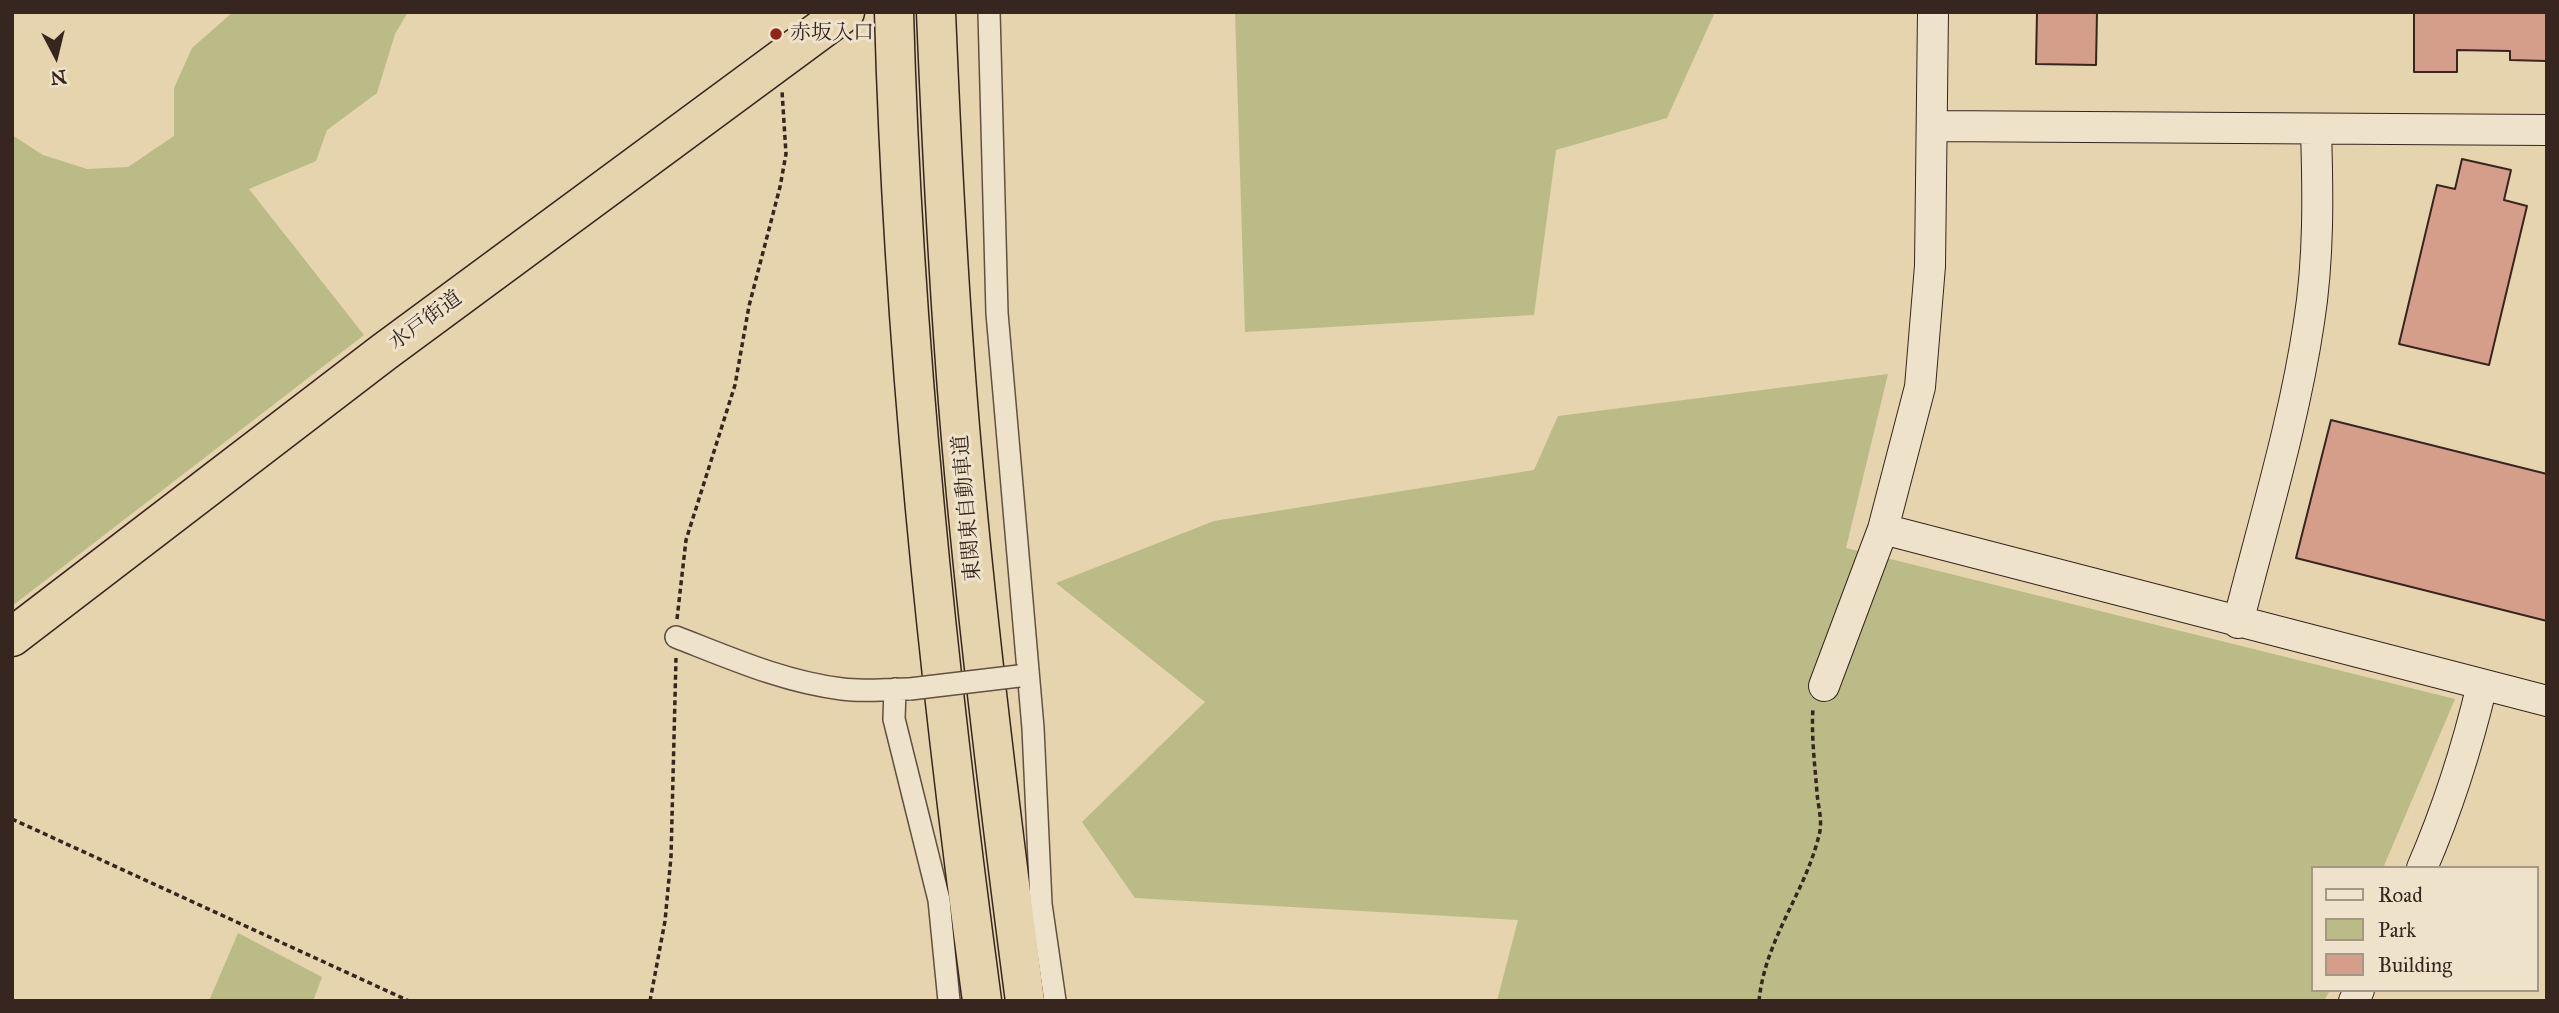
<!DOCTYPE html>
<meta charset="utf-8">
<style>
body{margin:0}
#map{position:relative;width:2559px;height:1013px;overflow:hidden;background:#e5d4ad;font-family:"IM FELL Great Primer",serif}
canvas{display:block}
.frame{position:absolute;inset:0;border:14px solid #37251f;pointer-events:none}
.legend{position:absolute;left:2311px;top:866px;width:228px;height:126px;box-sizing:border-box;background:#eee3ca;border:2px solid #a59786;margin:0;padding:9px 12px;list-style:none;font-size:21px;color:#37251f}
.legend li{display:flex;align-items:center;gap:14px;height:35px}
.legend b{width:35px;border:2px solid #a59786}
.north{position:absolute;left:21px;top:21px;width:70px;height:70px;-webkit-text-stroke:5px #eee3ca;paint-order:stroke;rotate:173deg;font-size:19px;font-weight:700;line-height:28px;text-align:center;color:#37251f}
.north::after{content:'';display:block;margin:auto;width:24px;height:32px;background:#37251f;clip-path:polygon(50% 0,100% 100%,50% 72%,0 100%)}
</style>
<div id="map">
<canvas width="2559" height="1013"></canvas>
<div class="frame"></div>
<ul class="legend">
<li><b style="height:9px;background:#eee3ca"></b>Road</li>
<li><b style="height:19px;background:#babb86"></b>Park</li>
<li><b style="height:19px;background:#d59e8a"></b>Building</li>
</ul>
<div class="north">N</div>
</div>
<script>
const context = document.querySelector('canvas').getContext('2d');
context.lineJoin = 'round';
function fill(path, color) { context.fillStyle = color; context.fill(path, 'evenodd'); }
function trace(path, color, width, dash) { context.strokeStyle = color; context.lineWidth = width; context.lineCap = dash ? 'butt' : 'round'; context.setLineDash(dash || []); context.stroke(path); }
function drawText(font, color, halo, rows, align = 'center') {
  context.font = font + ' "IM FELL Great Primer","Noto Serif JP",serif'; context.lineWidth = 6; context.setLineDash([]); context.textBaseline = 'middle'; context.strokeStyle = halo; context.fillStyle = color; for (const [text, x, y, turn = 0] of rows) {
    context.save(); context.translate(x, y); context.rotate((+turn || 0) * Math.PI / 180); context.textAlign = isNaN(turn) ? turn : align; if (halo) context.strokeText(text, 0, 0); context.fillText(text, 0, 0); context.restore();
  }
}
fill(new Path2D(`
 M233,12H408L395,34L377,93L327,130L316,161L249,189L364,335L12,606V135L43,155L87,169L128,167L174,136V88L192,48Z
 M1235,12H1715L1667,118L1556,150L1534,315L1245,332Z
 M1888,374L1846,548L2455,699L2383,868H2312V990H2330L2324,1001H1497L1518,920L1135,898L1082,822L1205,702L1056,583L1214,521L1534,470L1558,416Z
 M238,933L322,977L313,1001H209Z`), '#babb86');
const building = new Path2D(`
 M2037,12H2097L2096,65L2036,64Z
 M2414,12H2547V61L2510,60V51L2457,50V72H2414Z
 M2462,159L2511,170L2504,200L2527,206L2489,365L2399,344L2437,185L2455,189Z
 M2331,420L2547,474V621L2296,558Z`);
fill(building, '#d59e8a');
trace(building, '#37251f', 2);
const street = new Path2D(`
 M989,12L997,313L1033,728L1041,904L1055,1001
 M676,637C730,658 784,682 842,689C864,692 886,689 908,689
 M895,689L894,719L939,900L949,1001`);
const secondary = new Path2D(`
 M1932,126L2547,130
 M1883,529L2547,701
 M2238,623C2263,523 2294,423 2309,322C2319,259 2318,193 2316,130
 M1824,686L1883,529L1920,387L1930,266L1933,12
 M2422,868C2448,808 2467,748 2482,685
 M2354,1001L2359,990`);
const highway = new Path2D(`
 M894,12C903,343 938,673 982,1001
 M936,12C942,158 949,304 962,450C978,634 1001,818 1025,1001
 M12,637L384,352L845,12`);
trace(street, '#625142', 24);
trace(secondary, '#37251f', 32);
trace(highway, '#37251f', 41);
trace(new Path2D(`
 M677,619L686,540L735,385L749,306L780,187L786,154L782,91
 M12,819L409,1001
 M650,1001L665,921L671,857L676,658
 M1759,1001C1765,938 1807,891 1820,831C1822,819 1818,805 1817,793C1815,765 1811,736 1813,708`), '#37251f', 3.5, [5, 3.5]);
trace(street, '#eee3ca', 21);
trace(secondary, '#eee3ca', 30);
trace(highway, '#e5d4ad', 38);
const streetBridge = new Path2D(`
 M910,689L1019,676`);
trace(streetBridge, '#625142', 24, []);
trace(streetBridge, '#eee3ca', 21);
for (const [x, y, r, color] of [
 [776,34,7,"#8f2418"]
]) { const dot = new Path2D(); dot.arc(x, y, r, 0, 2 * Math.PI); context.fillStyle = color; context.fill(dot); trace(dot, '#eee3ca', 2.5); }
drawText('21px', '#37251f', '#eee3ca', [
 ["赤坂入口",790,34]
], 'left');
drawText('21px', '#37251f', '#eee3ca', [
 ["水戸街道",426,321,-36],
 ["東関東自動車道",968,508,-95]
]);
</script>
